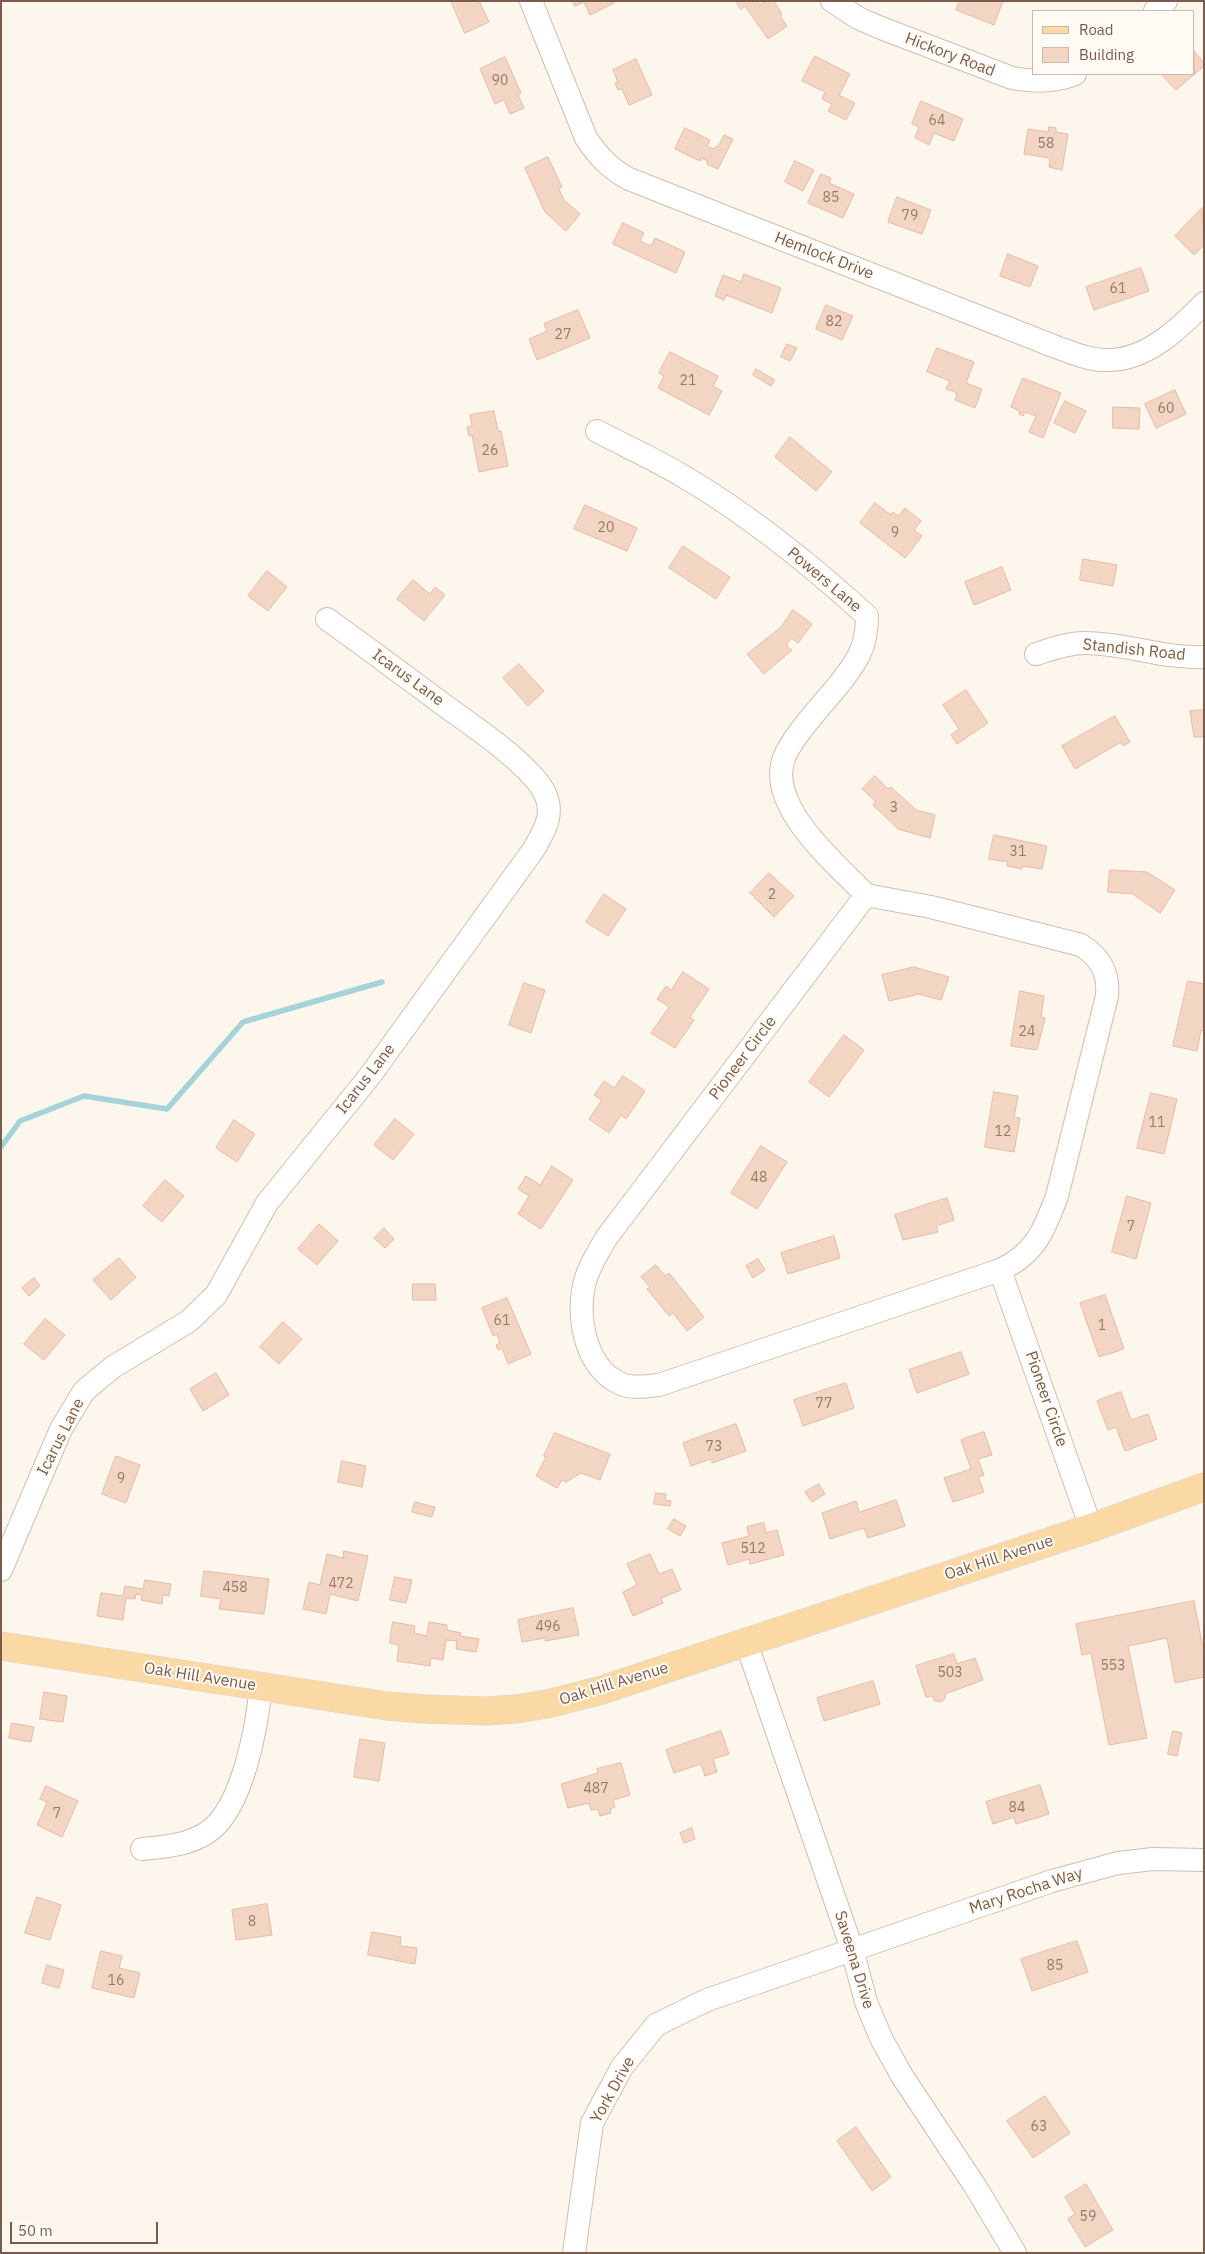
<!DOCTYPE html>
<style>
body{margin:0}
#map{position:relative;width:1205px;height:2254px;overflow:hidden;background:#fdf6ec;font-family:"IBM Plex Sans",sans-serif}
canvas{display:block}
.frame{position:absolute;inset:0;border:2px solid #7a5c4d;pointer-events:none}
.legend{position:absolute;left:1032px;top:10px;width:162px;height:65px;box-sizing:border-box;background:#fffaf3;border:1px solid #cabbb1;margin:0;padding:6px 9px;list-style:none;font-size:15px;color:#7a5c4d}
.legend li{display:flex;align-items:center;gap:10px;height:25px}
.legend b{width:25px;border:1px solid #cabbb1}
.scale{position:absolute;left:10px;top:2222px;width:148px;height:22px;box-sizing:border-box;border:2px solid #7a5c4d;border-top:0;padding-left:6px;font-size:15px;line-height:18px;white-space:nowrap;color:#7a5c4d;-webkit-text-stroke:4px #fffaf3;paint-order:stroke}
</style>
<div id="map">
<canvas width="1205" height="2254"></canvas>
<div class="frame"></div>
<ul class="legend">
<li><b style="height:6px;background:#fbd9a5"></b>Road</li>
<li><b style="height:14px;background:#f3d5c3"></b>Building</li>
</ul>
<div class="scale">50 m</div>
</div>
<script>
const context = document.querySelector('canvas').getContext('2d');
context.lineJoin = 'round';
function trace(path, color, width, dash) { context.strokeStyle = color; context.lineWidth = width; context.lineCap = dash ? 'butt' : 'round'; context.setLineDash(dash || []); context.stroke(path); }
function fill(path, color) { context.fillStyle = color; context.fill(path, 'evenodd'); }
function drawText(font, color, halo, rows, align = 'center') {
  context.font = font + ' "IBM Plex Sans",sans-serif'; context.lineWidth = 4; context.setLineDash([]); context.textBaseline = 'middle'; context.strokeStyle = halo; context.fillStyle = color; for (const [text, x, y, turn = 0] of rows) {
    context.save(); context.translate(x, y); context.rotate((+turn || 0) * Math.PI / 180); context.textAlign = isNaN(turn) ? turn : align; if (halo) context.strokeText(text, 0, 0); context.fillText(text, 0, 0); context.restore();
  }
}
trace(new Path2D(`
 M1,1147L20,1121L84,1096L167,1109L243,1022L382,982`), '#a5d3da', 5.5);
const building = new Path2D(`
 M451,1H479L489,22L465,33Z
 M573,1H613L614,3L590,15L584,2L575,6Z
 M736,1H757L760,5L765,1H774L782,14L780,16L787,26L768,39L745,6L741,9Z
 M960,1H1003L994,25L956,10Z
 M1194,51L1204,63V66L1176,90L1161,74H1194Z
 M815,56L850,74L839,95L855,103L846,120L828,111L832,104L822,99L825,92L802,81Z
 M505,57L521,93L518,95L524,108L510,114L504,100L495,104L480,69Z
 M636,59L652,95L629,105L622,89L618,90L615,83L618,82L613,70Z
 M921,101L963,119L954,141L934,133L929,145L915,138L919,127L912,124Z
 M1049,127L1056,128V132L1068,134L1062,170L1049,167L1050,158L1024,154L1028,129L1048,132Z
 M685,128L710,140L707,146L714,149L716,146L718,147L724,135L733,139L718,169L707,164L708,161L701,158L700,161L675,149Z
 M548,157L562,187L559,189L564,200L580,214L566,231L545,212L525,168Z
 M795,161L814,170L803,191L785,182Z
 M821,174L831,178L829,183L854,194L843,218L808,203Z
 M897,197L931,210L922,234L888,222Z
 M1202,208L1204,245L1194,255L1175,236Z
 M623,223L644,233L640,241L651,246L655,238L685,252L676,273L613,244Z
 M1008,254L1038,266L1030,287L1000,276Z
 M1141,268L1149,291L1094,310L1086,287Z
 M744,274L781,288L772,313L726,295L724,300L715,296L723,275L741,282Z
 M826,305L853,316L842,340L816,329Z
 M578,310L590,338L537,360L529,339L547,331L544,324Z
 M787,344L797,348L790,361L781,357Z
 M937,348L974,362L966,383L982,389L975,408L955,400L957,393L946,389L950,381L927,372Z
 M670,352L718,376L713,386L722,391L709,415L658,388L664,376L659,373Z
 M756,369L775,380L771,386L753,375Z
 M1023,378L1061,393L1043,438L1029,432L1036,416L1025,412L1023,416L1019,414L1020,411L1011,407Z
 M1175,390L1186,414L1156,428L1145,404Z
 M1065,401L1086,411L1075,433L1054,423Z
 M1113,407L1140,408L1139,429L1113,428Z
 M494,411L498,431H501L508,466L479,472L472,435L469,436L467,427L472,426L470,415Z
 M790,437L832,472L816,491L775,457Z
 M875,503L891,515L893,512L898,516L905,508L921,521L914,530L922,536L905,558L860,523Z
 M585,505L637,528L627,551L574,529Z
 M683,546L730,577L716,599L669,568Z
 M1083,559L1117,565L1113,586L1080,580Z
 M1002,567L1011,590L974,605L965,582Z
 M267,571L287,587L268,611L248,596Z
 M413,580L430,594L435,587L445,595L424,621L397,599Z
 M793,610L812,624L798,643L791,638L786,645L792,650L764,674L747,654L781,627Z
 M519,664L544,691L528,706L503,678Z
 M966,690L988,723L957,744L951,735L959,729L943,705Z
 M1204,710V737H1194L1190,711Z
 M1115,716L1130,742L1123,746L1121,742L1075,769L1062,746Z
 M875,776L888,789L891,787L916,810L935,815L930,838L898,829L873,805L876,802L862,789Z
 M994,835L1047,846L1042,869L1022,866V869L1007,866L1008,862L989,859Z
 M1110,870L1147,872L1175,890L1160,913L1133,894L1108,892Z
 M769,873L794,896L774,917L750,893Z
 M604,894L626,909L608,936L586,922Z
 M914,967L949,977L941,1000L919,994L889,1001L882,975Z
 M683,972L709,989L690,1017L694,1020L675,1048L651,1033L669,1007L657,999L666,986L671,990Z
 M1188,981L1204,984V1031L1201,1030L1197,1051L1173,1046Z
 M524,983L545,990L531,1033L509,1025Z
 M1020,991L1044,996L1041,1017L1045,1018L1037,1050L1011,1046Z
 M844,1035L864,1050L829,1097L809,1082Z
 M623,1076L645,1091L626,1119L621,1115L609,1133L589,1119L602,1100L594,1095L604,1081L614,1088Z
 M994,1092L1018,1096L1014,1117L1020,1118L1014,1152L985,1147Z
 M1151,1093L1177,1099L1164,1154L1137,1148Z
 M395,1119L414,1134L393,1160L374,1145Z
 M234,1120L255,1134L237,1162L216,1148Z
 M761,1146L787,1162L757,1209L731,1193Z
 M552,1166L573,1180L541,1229L518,1214L529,1196L518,1189L526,1176L540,1185Z
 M165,1180L184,1196L162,1222L143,1206Z
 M1127,1196L1151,1203L1136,1259L1112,1252Z
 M947,1198L954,1220L936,1226L938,1232L903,1240L895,1215Z
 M319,1224L338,1241L317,1265L298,1249Z
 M384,1228L394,1239L385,1248L374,1238Z
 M834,1236L840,1258L788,1274L781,1253Z
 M119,1258L136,1277L111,1300L93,1280Z
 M758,1259L765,1270L753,1278L746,1266Z
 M656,1265L665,1276L669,1273L704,1317L687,1331L673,1313L669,1316L647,1289L650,1287L641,1277Z
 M34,1278L40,1286L29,1296L22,1288Z
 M413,1284H435L436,1300H413Z
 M1105,1295L1124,1349L1099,1357L1080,1303Z
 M507,1298L531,1354L508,1364L502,1348L498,1350L496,1345L500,1343L497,1334L493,1336L482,1308Z
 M45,1319L65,1335L44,1360L24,1344Z
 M283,1322L302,1339L279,1364L260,1347Z
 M961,1352L969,1374L917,1393L909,1370Z
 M216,1373L229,1395L203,1411L190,1389Z
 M846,1383L854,1408L803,1426L794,1400Z
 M1121,1392L1131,1420L1148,1414L1157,1439L1125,1451L1116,1427L1108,1430L1097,1401Z
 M736,1424L746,1451L712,1463L711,1459L691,1466L683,1443Z
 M984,1432L992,1455L978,1459L984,1475L978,1477L984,1492L953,1502L944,1478L971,1469L961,1440Z
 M555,1433L610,1454L600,1480L581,1473L566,1482L562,1480L557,1488L536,1476L546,1457L544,1456Z
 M116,1456L140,1465L126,1503L102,1494Z
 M342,1461L366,1466L362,1487L338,1482Z
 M819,1484L825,1494L812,1502L805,1492Z
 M656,1493L666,1494L665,1500L671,1501L670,1506L654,1504Z
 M896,1500L905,1526L868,1538L864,1528L830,1539L822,1513L856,1501L859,1512Z
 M415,1502L435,1507L432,1517L412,1512Z
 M674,1519L686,1526L680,1536L668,1529Z
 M764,1523L766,1533L777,1530L784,1555L750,1564L749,1559L728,1565L722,1543L749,1536L747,1527Z
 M344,1551L368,1556L358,1601L330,1594L326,1614L303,1609L309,1582L320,1585L327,1554L343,1558Z
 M650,1554L659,1574L672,1569L681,1590L661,1598L663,1603L633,1616L623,1592L637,1585L627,1564Z
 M204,1571L269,1579L264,1614L219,1609L221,1599L201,1596Z
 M395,1577L412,1580L406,1603L390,1600Z
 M145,1580L171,1584L169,1596L163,1595L162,1604L141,1600L142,1595L136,1594L135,1599L126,1598L123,1620L97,1616L101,1593L123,1596L125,1586L143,1589Z
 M1194,1601L1204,1653V1677L1175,1683L1167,1638L1128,1646L1147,1738L1109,1745L1091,1653L1082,1655L1076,1624Z
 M573,1608L579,1635L545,1641V1638L522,1642L518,1620Z
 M393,1622L415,1626L414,1633L427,1636L429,1622L447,1625V1630L461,1633L460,1636L479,1639L476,1652L456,1649L457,1641L446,1640L443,1660L431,1658L430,1666L397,1661L399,1645L390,1643Z
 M954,1654L957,1664L975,1658L983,1680L945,1694V1699L941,1702L935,1701L932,1696L926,1697L916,1666Z
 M873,1681L880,1704L824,1721L817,1698Z
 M44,1692L67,1696L63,1722L40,1719Z
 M12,1723L34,1727L31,1742L9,1738Z
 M721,1731L729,1754L713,1759L717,1772L705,1776L701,1764L674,1773L666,1750Z
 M1173,1731L1182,1733L1177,1756L1168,1754Z
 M360,1739L385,1743L379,1781L354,1777Z
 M621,1763L630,1795L613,1800L615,1807L610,1809L611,1813L600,1816L598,1809L591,1810L589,1803L568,1808L561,1784L598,1773L597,1769Z
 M1040,1785L1049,1814L1016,1824L1014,1817L993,1824L986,1802Z
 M46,1786L78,1801L62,1837L37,1825L47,1802L40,1799Z
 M692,1828L695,1839L684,1843L680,1833Z
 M37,1897L61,1905L50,1940L25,1933Z
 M267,1904L272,1935L236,1940L232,1910Z
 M372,1932L401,1937L400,1946L417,1948L415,1964L368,1955Z
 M1077,1941L1088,1972L1032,1991L1021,1959Z
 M101,1951L122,1956L119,1968L140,1973L134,1998L92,1988Z
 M47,1965L64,1970L59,1988L42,1983Z
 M1045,2096L1070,2133L1033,2158L1007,2121Z
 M856,2127L891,2177L872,2191L837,2141Z
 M1086,2184L1113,2230L1085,2247L1068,2219L1075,2214L1065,2197Z`);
fill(building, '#f3d5c3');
trace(building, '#e6bba3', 1);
const minor = new Path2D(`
 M531,1L586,138C598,156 610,169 629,179L1056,347C1073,353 1091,361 1109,360C1146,360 1179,329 1204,303
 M832,1L858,18L881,28L1012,78C1033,82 1055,82 1075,74
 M1155,11L1166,1
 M597,431C625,446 654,459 681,475C748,514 810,564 867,616C867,649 856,663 836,688C822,705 791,738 784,758C766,807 837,864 866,895
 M1036,654C1052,649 1068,643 1085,643C1125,643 1164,659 1204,657
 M1000,1270L659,1385C647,1386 633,1389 621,1384C584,1368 575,1312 586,1278C591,1263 599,1250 607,1237L866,895L931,907L1081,945C1101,958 1109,973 1107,996L1057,1196C1044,1231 1035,1254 1000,1270L1091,1528
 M1,1570L61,1429L84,1391L113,1367L189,1321L216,1295L267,1203L369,1077L534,849C544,831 554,816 546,796C535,767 470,724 444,705C405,676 366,647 327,619
 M746,1642L852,1949L866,2002L881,2038L902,2076L975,2186L1015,2253
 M142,1849C165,1847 189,1845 208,1832C243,1808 257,1726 261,1686
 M574,2253L592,2123L622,2067L656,2025L707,2000L1052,1881L1118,1863L1153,1859L1204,1860`);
const major = new Path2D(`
 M1,1646L387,1706L425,1709L487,1711L516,1709L547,1704L602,1690L1091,1528L1204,1487`);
trace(minor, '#d1beb0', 24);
trace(major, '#dad1cd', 29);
trace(minor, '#fff', 22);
trace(major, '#fbd9a5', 28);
drawText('14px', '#987a6a', null, [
 ["90",500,81],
 ["64",937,121],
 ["58",1046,144],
 ["85",831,198],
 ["79",910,216],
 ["61",1118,289],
 ["82",834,322],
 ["27",563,335],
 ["21",688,381],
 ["60",1166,409],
 ["26",490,451],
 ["20",606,528],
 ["9",895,533],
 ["3",894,808],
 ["31",1018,852],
 ["2",772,895],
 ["24",1027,1032],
 ["11",1157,1123],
 ["12",1003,1132],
 ["48",759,1178],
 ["7",1131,1227],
 ["61",502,1321],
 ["1",1102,1326],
 ["77",824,1404],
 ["73",714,1447],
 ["9",121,1479],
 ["512",753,1549],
 ["472",341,1584],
 ["458",235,1588],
 ["496",548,1627],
 ["553",1113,1666],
 ["503",950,1673],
 ["487",596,1789],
 ["84",1017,1808],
 ["7",57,1814],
 ["8",252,1922],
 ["85",1055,1966],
 ["16",116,1981],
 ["63",1039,2127],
 ["59",1088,2217]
]);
drawText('16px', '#7a5c4d', '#fffaf3', [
 ["Hickory Road",950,55,21],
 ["Hemlock Drive",824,256,21],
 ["Powers Lane",824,580,40],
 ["Standish Road",1134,650,6],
 ["Icarus Lane",408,678,36],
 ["Pioneer Circle",743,1058,-53],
 ["Icarus Lane",366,1079,-52],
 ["Pioneer Circle",1046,1399,71],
 ["Icarus Lane",61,1437,-63],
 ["Oak Hill Avenue",999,1558,-18],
 ["Oak Hill Avenue",200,1677,9],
 ["Oak Hill Avenue",614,1684,-17],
 ["Mary Rocha Way",1026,1891,-18],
 ["Saveena Drive",854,1960,73],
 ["York Drive",613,2090,-61]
]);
</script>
